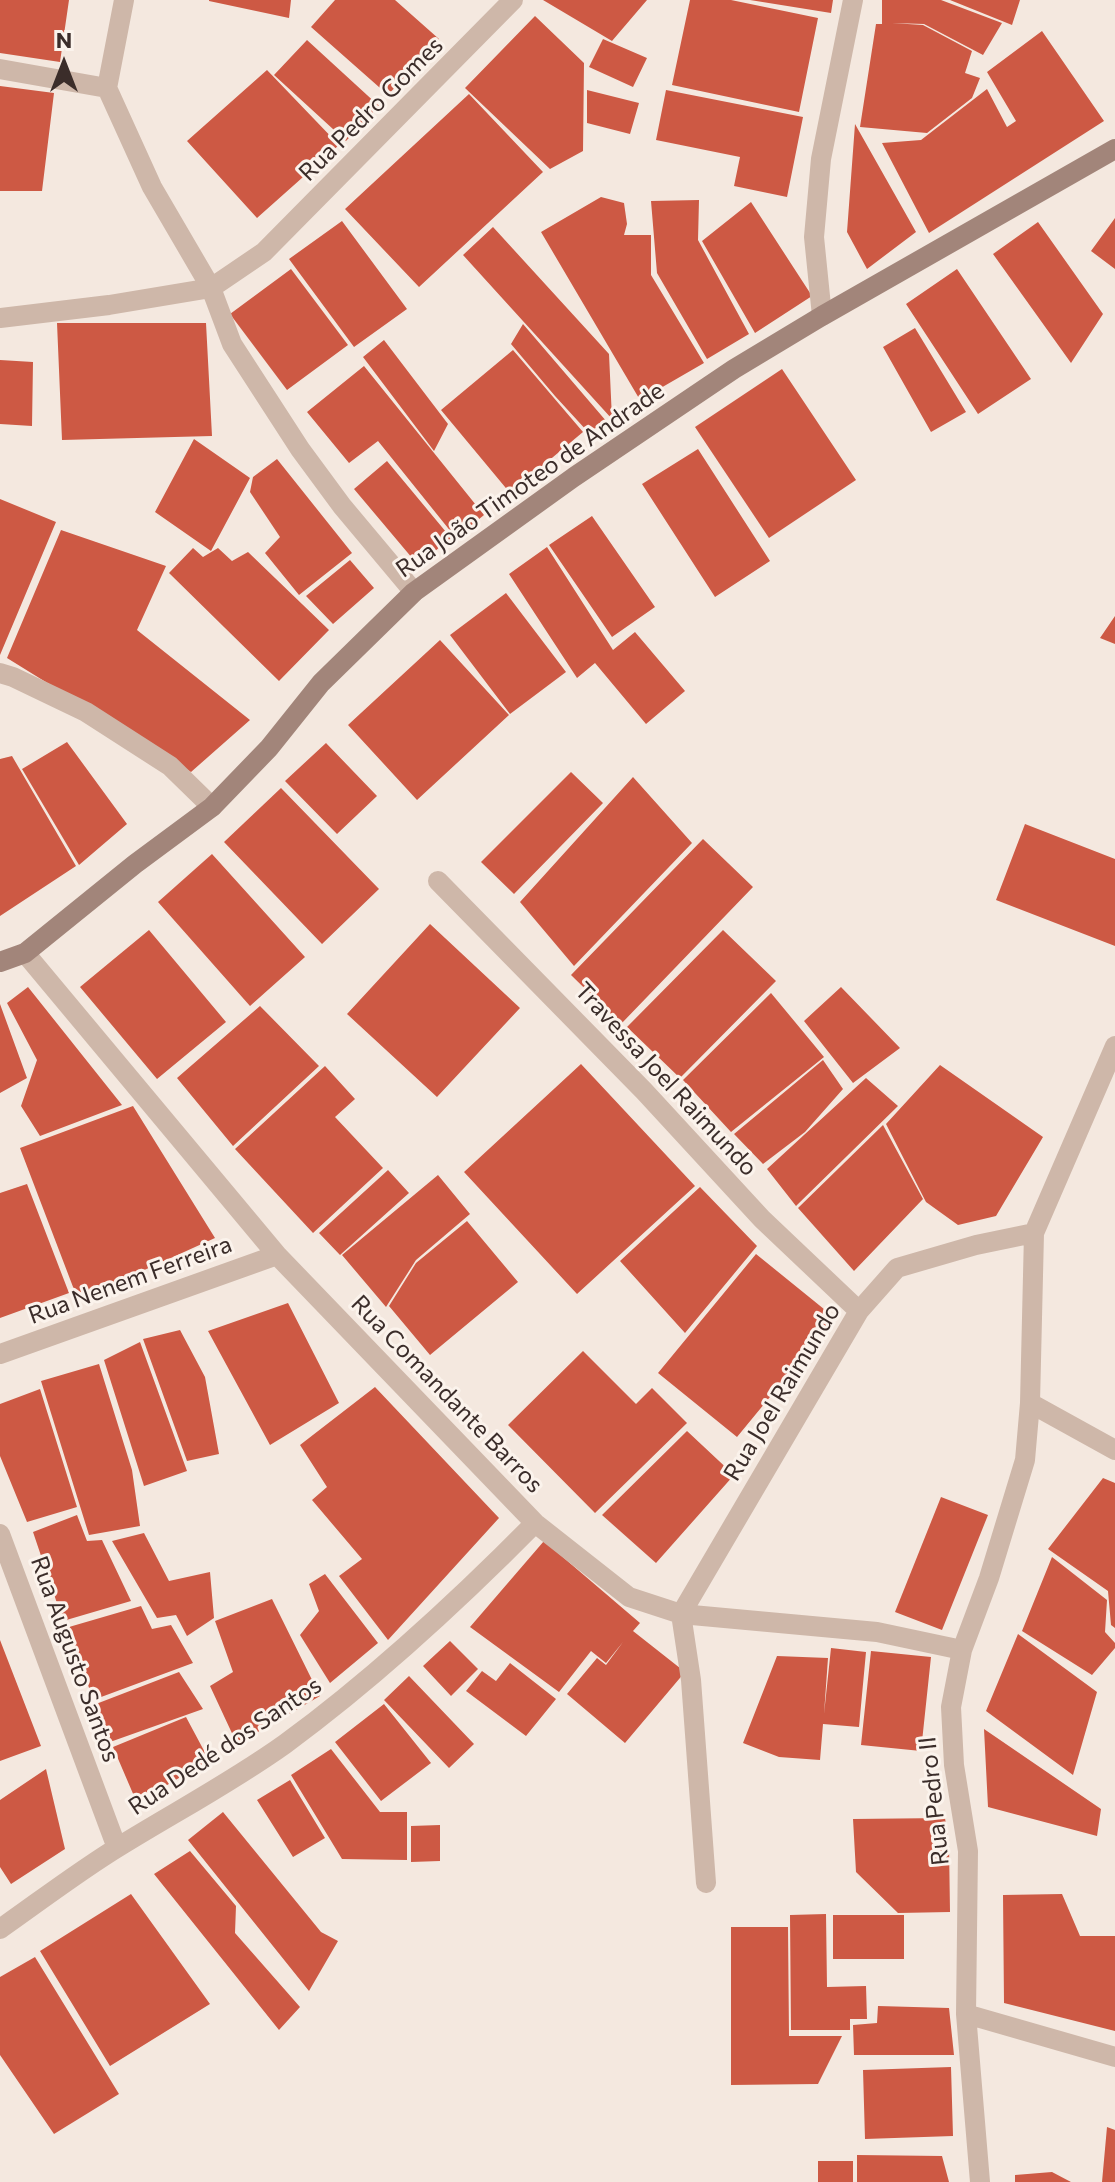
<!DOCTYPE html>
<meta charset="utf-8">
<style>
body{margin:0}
#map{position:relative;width:1115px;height:2182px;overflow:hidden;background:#f4e8df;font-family:Commissioner,sans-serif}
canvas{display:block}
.north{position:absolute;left:24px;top:24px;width:80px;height:80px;-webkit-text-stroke:6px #fbf3ec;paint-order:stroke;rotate:0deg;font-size:22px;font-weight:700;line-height:32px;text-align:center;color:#3b2d2a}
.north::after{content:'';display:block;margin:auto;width:28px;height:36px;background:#3b2d2a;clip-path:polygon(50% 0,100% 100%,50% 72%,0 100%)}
</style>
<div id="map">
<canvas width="1115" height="2182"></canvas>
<div class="north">N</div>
</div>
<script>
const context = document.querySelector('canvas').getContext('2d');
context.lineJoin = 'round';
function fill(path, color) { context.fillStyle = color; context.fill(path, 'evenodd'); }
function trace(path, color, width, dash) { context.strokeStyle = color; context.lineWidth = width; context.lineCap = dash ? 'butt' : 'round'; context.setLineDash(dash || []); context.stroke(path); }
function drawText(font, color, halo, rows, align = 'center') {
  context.font = font + ' Commissioner,sans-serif'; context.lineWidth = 6; context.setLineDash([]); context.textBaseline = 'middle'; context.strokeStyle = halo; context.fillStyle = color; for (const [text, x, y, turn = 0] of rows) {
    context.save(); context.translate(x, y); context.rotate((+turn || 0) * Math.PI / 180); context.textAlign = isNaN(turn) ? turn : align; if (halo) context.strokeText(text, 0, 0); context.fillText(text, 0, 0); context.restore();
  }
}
fill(new Path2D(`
 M0,0H69L60,62L0,53Z
 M209,0H291L289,18L209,1Z
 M335,0H395L439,39L388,95L311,27Z
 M543,0H647L612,41Z
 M690,0H731L818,18L799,112L672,85Z
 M750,0H833L831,13Z
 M882,0H941L1002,23L983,55L924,24L892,23L923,25L972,51L965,73L980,78L972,98L927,133L860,127L876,24H882Z
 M950,0H1020L1012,25Z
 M535,16L584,63L583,151L550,169L465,88Z
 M1042,31L1104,121L929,233L882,143L921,140L987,89L1007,127L1016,121L987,72Z
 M603,39L647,58L633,87L589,67Z
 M307,40L379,106L346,141L274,75Z
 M267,70L339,145L257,218L187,141Z
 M0,86L54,93L42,191H0Z
 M587,90L639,103L630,134L587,123Z
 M666,90L803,117L787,197L734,186L740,157L656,140Z
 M469,94L543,172L419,287L345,209Z
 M855,124L916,232L867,269L847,232Z
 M601,197L624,203L627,224L624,235H651V275L704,363L640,400L541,232Z
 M699,200L698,240L749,334L707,359L657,273L651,201Z
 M751,202L812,296L755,333L702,241Z
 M1115,218V269L1091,251Z
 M342,221L407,309L354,347L289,259Z
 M1038,222L1103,314L1071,363L993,254Z
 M493,227L609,354L612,419L463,255Z
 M291,269L348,345L287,390L230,314Z
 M957,269L1031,379L978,414L906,304Z
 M57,323H206L212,436L62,440Z
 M523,324L607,422L588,432L555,396L511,344Z
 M915,328L966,412L931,432L883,347Z
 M384,340L448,424L434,451L363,357Z
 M513,350L583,432L510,493L441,410Z
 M0,360L33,362L32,426L0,424Z
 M364,366L484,515L456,538L378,441L349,463L307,412Z
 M782,369L856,480L769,538L695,427Z
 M194,439L250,478L211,551L155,512Z
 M698,449L770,561L715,597L642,484Z
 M277,459L352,553L299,595L265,553L280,537L250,492L253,477Z
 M387,461L451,538L418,565L354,489Z
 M0,499L56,522L0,655Z
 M592,516L655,607L612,637L549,545Z
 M61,530L166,566L137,630L250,720L191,772L7,658Z
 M547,547L613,650L635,632L685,691L646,724L595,663L577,678L509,574Z
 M193,548L203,557L218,548L232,561L248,552L329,630L279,681L169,573Z
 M350,560L374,588L333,624L306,596Z
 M506,593L566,672L510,714L450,635Z
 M1115,616V644L1100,638Z
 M440,640L509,715L417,800L348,725Z
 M67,742L127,824L79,865L22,769Z
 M326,743L377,796L337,834L285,781Z
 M12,756L76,866L0,916V759Z
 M571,772L603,803L514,894L481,862Z
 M633,777L692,843L574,966L520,902Z
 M281,788L379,889L322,944L224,842Z
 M1025,824L1115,859V946L996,900Z
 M703,839L753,887L621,1024L571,975Z
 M212,854L305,957L250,1006L158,902Z
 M430,924L520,1008L437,1097L347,1014Z
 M149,930L226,1022L157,1079L80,987Z
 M723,930L776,981L680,1078L627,1027Z
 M28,987L122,1105L40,1136L21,1106L37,1060L7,1003Z
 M841,987L900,1048L853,1083L804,1021Z
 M771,993L824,1057L731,1132L683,1080Z
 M0,1004L27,1078L0,1093Z
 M260,1006L319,1066L233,1146L177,1078Z
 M823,1060L843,1089L805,1132L763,1164L734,1134Z
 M581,1064L695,1186L577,1294L464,1172Z
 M940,1065L1043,1137L996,1216L958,1225L926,1202L886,1124Z
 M325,1066L355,1099L335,1117L383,1168L313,1233L235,1149Z
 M866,1078L898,1106L796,1206L767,1169Z
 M133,1106L215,1238L78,1300L20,1148Z
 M883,1125L923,1199L854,1271L798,1208Z
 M388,1170L409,1193L340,1255L319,1233Z
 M438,1175L470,1214L416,1260L386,1307L342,1255Z
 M27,1184L69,1293L0,1318V1193Z
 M700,1187L757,1246L685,1333L620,1261Z
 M467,1221L518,1282L430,1355L389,1306L416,1263Z
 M756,1254L835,1318L737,1437L658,1373Z
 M288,1303L339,1403L270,1445L208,1331Z
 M180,1330L205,1377L219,1454L187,1461L143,1339Z
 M140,1342L187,1471L144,1486L104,1360Z
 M583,1351L636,1404L652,1388L687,1423L595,1513L508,1425Z
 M99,1364L132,1470L140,1526L89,1535L41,1381Z
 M375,1387L499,1518L388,1640L339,1576L362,1559L312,1500L327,1487L300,1445Z
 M40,1389L77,1507L27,1522L0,1456V1404Z
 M687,1431L734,1475L656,1563L602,1515Z
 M1103,1478L1115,1483V1628L1111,1625L1108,1591L1048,1549Z
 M941,1497L988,1515L942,1630L895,1612Z
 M77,1515L87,1541L102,1540L131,1601L63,1621L33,1532Z
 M144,1533L169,1581L210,1572L214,1618L187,1636L176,1615L157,1618L112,1541Z
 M544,1541L640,1623L633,1631L685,1672L625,1743L567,1694L597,1658L606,1665L623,1642L606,1663L591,1651L559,1692L470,1627Z
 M1052,1557L1107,1600L1105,1632L1115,1643V1648L1092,1675L1022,1631Z
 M325,1574L378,1643L330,1683L300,1635L319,1611L309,1584Z
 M272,1599L320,1696L237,1744L210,1686L233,1672L215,1621Z
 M141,1606L152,1629L171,1625L193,1663L93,1700L69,1627Z
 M1018,1634L1097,1692L1073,1775L986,1711Z
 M0,1640L41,1746L0,1761Z
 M450,1641L478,1669L451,1696L423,1666Z
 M831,1648L866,1652L859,1727L823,1724L820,1760L779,1757L743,1743L777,1656L828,1658L824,1714Z
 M871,1651L931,1657L921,1751L861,1745Z
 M510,1663L556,1699L526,1736L466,1691L482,1671L496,1681Z
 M179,1672L203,1709L110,1742L96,1704Z
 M409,1676L474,1744L449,1768L384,1700Z
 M384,1704L431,1763L381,1801L335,1742Z
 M186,1717L209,1760L137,1803L113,1747Z
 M984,1729L1101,1809L1097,1836L988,1807Z
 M331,1749L380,1812H407V1860L342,1859L291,1775Z
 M46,1769L65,1849L11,1884L0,1867V1800Z
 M290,1780L325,1838L293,1857L257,1800Z
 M223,1812L321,1932L338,1941L309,1991L188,1840Z
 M945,1818L949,1845L950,1912L898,1913L856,1872L853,1819Z
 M440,1825V1861L411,1862V1826Z
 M190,1851L236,1906L235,1933L300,2007L279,2030L154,1874Z
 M131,1894L210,2004L110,2066L40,1951Z
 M1062,1894L1080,1936H1115V2031L1004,2003L1003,1895Z
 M826,1914L827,1987L866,1986L867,2019H850V2030H791L790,1915Z
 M833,1915H904V1959H833Z
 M731,1927H788L789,2036H842L818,2084L731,2085Z
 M35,1957L119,2094L54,2134L0,2055V1977Z
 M878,2006L949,2008L954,2055H854L853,2025L877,2023Z
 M951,2067L953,2136L865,2139L863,2070Z
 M1107,2127L1115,2130V2182H1102Z
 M857,2155L942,2156L949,2182H857Z
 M818,2161H853V2182H818Z
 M1052,2172L1071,2182H1015V2175Z`), '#cd5944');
trace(new Path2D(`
 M124,0L107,88L152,187L211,288L232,344L300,449L342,506L414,592
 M0,69L107,88
 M822,316L814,237L821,159L853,0
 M0,318L109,305L211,288L264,252L513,0
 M0,673L13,677L86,712L170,766L212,807
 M438,881L644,1091L762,1219L859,1311
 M25,953L277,1255L535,1523L629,1597L681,1614L877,1632L962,1650
 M0,1354L277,1255
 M1030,1403L1115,1450
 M0,1534L117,1848
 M706,1883L691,1680L681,1614L859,1311L897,1268L976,1245L1034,1233
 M0,1929C40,1901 79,1871 120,1846C175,1812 232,1782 285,1744C375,1678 457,1602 535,1523
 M966,2014L1115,2057
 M980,2182L966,2014L968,1851L954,1765L951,1707L962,1650L989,1578L1025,1460L1030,1403L1034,1233L1115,1046`), '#ceb7a9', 20);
trace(new Path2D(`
 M0,962L25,953L135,864L212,807L269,748L321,683L414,592L574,477L734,369L822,316L1115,149`), '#a2857a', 20);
drawText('24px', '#3b2d2a', '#fbf3ec', [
 ["Rua Pedro Gomes",371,109,-45],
 ["Rua João Timoteo de Andrade",530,480,-35],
 ["Travessa Joel Raimundo",666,1079,47],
 ["Rua Nenem Ferreira",130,1280,-20],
 ["Rua Joel Raimundo",782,1392,-59],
 ["Rua Comandante Barros",447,1394,46],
 ["Rua Augusto Santos",75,1659,70],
 ["Rua Dedé dos Santos",225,1746,-34],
 ["Rua Pedro II",934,1801,-96]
]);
</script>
